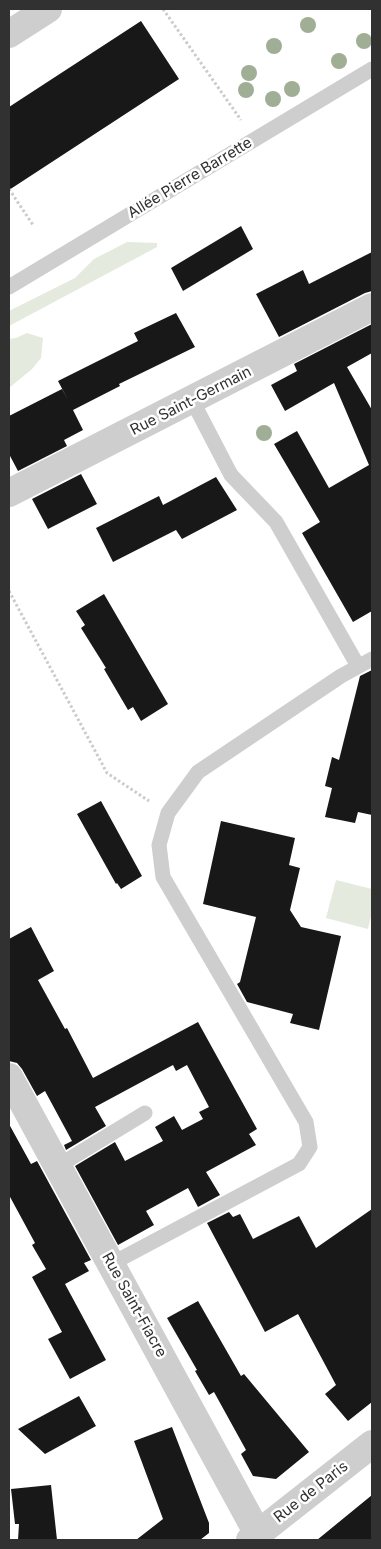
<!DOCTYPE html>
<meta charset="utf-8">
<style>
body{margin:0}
#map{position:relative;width:381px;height:1549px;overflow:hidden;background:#fff;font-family:Inter,sans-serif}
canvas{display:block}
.frame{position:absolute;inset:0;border:10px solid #313131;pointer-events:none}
</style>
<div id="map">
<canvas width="381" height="1549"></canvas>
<div class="frame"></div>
</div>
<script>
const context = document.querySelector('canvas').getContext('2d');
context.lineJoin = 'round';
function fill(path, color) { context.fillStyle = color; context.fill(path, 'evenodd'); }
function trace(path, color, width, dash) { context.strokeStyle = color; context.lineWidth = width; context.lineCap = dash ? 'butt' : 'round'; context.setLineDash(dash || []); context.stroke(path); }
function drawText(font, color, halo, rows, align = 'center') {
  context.font = font + ' Inter,sans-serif'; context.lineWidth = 5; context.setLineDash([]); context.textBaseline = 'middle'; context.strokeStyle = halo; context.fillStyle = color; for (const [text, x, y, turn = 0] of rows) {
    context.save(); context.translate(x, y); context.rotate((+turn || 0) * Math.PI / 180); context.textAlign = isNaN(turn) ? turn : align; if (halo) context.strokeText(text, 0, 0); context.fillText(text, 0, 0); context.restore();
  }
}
fill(new Path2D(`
 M127,242L157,243V247L9,326V311L75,278L94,259Z
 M27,333L43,338L41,358L32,369L9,388V339L16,338Z
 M336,880L372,889V912L368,929L326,918Z`), '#e4eadd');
fill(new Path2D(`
 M141,21L179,79L9,190V107Z
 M241,226L253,249L183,291L171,268Z
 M372,252V291L365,293L279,337L256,294L303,270L309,284Z
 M176,313L195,347L119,384L120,386L73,410L83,430L64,440L67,446L18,471L9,454V416L62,389L68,400L58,381L138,341L134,333Z
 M372,324V353L347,367L372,410V611L353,622L302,533L320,522L274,444L297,431L329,488L369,465L334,383L285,411L271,385L297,371L294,364Z
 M81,474L97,504L48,529L32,499Z
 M216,477L237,510L182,539L176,530L113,562L96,528L159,496L163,505Z
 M104,594L168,704L141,721L133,707L128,710L104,669L106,668L81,628L85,625L76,611Z
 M372,670V815L358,812L355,823L325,817L332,788L325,786L332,757L339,760L360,676Z
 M101,801L142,876L121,889L117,883L116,884L77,814Z
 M221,821L295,838L289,865L300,868L290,910L301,927L341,936L319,1030L290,1023L293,1014L247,1002L237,984L240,982L256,917L203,904Z
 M31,927L54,971L38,980L65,1029L67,1028L93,1078L198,1022L257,1129L249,1134L256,1145L206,1172L220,1195L198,1207L188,1188L146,1211L154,1225L118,1245L75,1166L115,1142L125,1161L163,1141L155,1127L174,1116L182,1130L203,1119L199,1112L209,1107L187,1065L176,1071L173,1065L95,1107L106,1126L66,1150L64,1145L72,1141L45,1091L37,1096L22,1069L17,1063L9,1061V939Z
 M9,1124L31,1164L37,1161L91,1260L84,1263L89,1271L65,1284L106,1360L70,1379L48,1339L62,1332L32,1277L46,1269L32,1245L35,1243L9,1195Z
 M372,1209V1402L348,1421L325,1394L336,1385L298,1314L265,1332L207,1223L229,1212L233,1217L240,1214L253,1239L299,1216L316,1248Z
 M198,1301L241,1376L244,1374L309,1452L276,1479L253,1476L241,1454L246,1450L214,1392L209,1395L195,1371L197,1370L167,1318Z
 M79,1396L96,1426L45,1454L18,1429Z
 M172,1427L209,1523V1533L200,1540H136L163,1519L134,1441Z
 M51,1485L57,1540H18L19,1524H15L11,1489Z
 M372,1495V1540H317Z`), '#181818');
trace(new Path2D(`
 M163,9L241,120
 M9,189L33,225
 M9,591L107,773L149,801`), '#cbcbcb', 3, [2.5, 2.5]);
trace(new Path2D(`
 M9,287L372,69
 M192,400L231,475L276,522L358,666
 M58,1166L145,1113
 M111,1264L299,1164L310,1147L306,1122L163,877L159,845L168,813L198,772L341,676L372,659`), '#cecece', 15);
trace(new Path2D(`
 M9,493L372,307
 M9,1077L258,1534`), '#cecece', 28);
trace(new Path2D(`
 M9,34L48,9
 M250,1540L372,1444`), '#cecece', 28);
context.fillStyle = '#a0ae96';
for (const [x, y] of [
 [308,25],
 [364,41],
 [274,46],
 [339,61],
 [249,73],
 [292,89],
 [246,90],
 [273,99],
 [264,433]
]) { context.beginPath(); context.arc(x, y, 8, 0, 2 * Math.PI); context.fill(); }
drawText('15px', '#313131', '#fff', [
 ["Allée Pierre Barrette",190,178,-31],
 ["Rue Saint-Germain",191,401,-27],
 ["Rue Saint-Fiacre",134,1305,61],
 ["Rue de Paris",311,1492,-38]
]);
</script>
